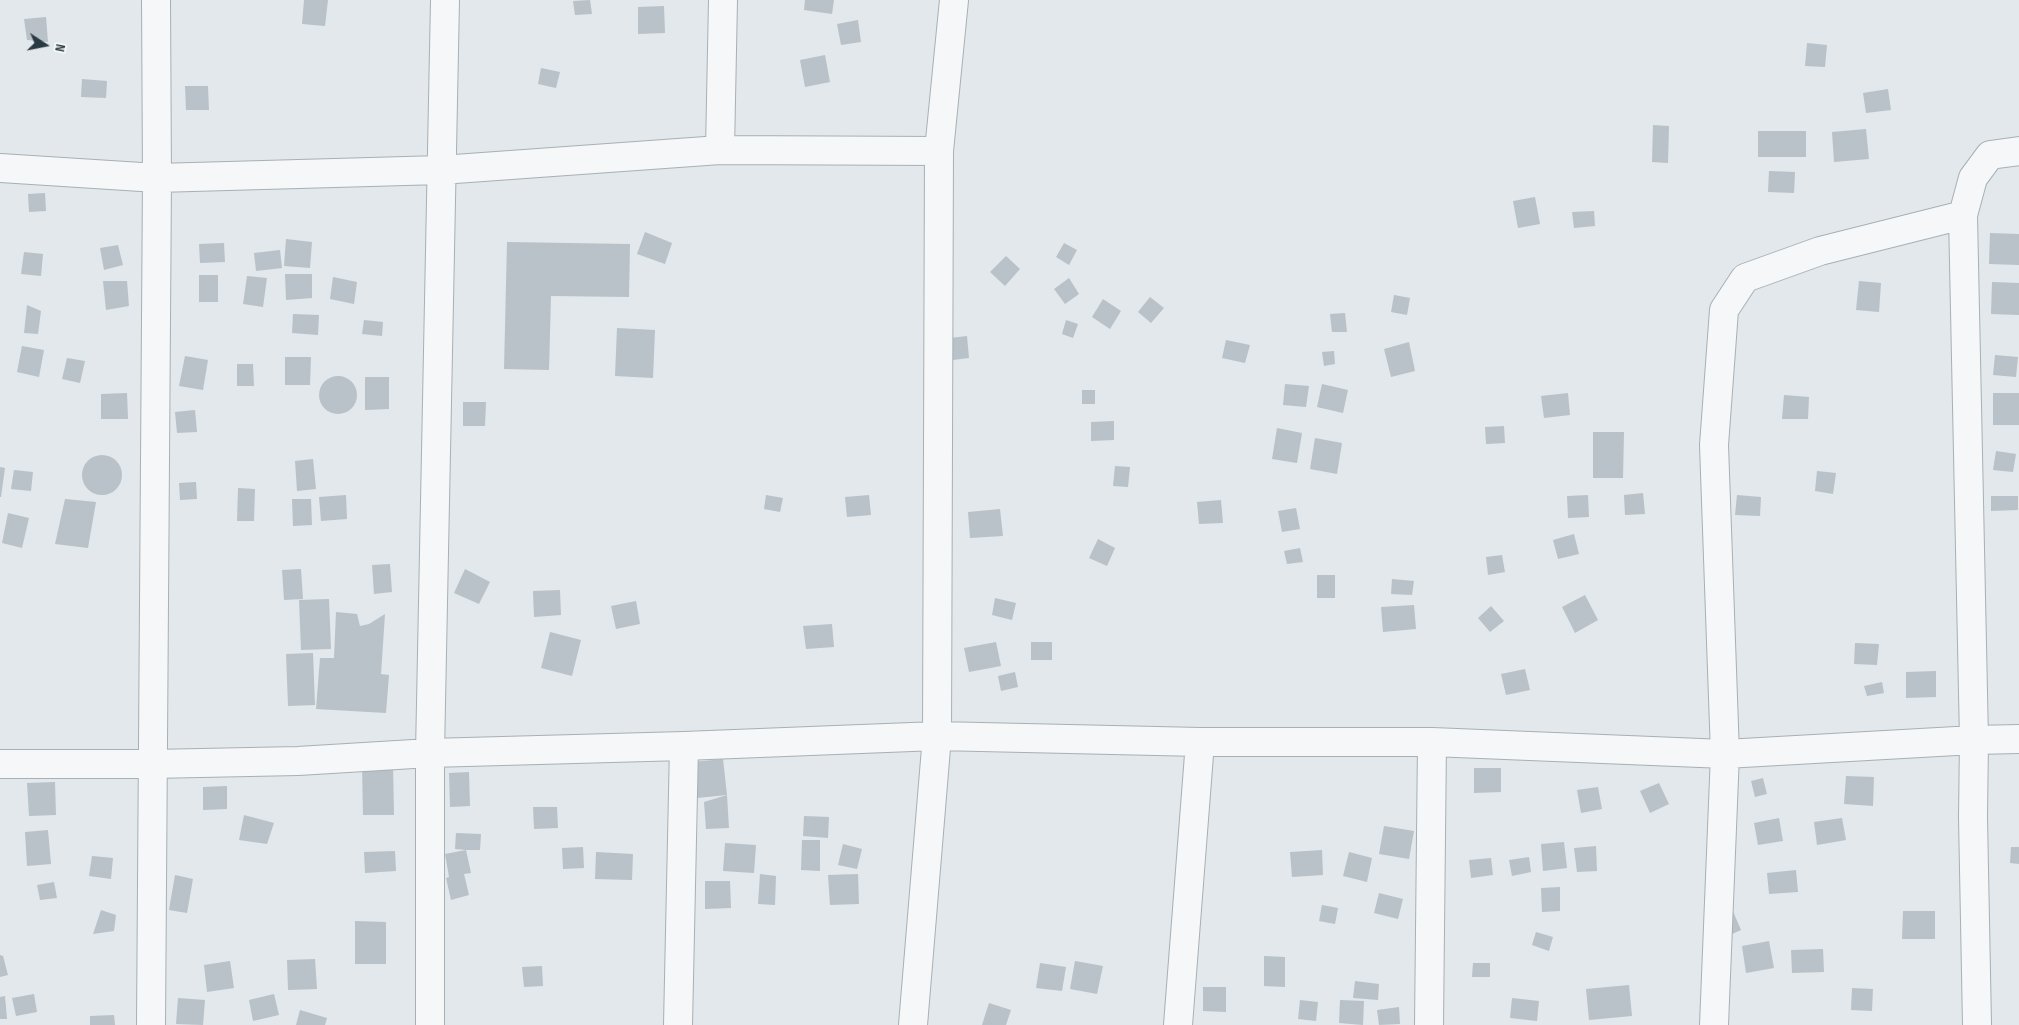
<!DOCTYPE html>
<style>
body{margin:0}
#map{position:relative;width:2019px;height:1025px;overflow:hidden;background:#e2e8eb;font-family:"Sofia Sans Condensed",sans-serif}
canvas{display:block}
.north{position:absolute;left:20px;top:20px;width:50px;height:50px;-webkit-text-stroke:4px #f2f6f8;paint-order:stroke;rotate:101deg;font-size:14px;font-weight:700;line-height:20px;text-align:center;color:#2a3a43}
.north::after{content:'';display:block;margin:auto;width:18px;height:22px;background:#2a3a43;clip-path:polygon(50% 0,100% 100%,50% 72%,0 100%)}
</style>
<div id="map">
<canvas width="2019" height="1025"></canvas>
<div class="north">N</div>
</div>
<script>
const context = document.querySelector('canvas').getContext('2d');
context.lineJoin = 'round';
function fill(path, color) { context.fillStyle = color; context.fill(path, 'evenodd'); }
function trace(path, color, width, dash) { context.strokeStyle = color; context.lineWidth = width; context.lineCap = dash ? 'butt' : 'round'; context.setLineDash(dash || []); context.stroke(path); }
fill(new Path2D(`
 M304,0H328L325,26L302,24Z
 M590,0L592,14L575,15L573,1Z
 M805,0H834L832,14L804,10Z
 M664,6L665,33L638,34V7Z
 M46,17L48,42L27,40L24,19Z
 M858,20L861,42L841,45L837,24Z
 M1807,43L1827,45L1825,67L1805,66Z
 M825,55L830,82L805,87L800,60Z
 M541,68L560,72L556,88L538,84Z
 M82,79L107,81L106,98L81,97Z
 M185,86H208L209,110H186Z
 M1888,89L1891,110L1866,113L1863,93Z
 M1653,125L1669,126L1668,163L1652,162Z
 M1866,129L1869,159L1834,162L1832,132Z
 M1758,131H1806V157H1758Z
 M1769,171L1795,172L1794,193L1768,192Z
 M45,193L46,211L29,212L28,194Z
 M1535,197L1540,224L1518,228L1513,201Z
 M1594,211L1595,226L1574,228L1572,212Z
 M645,232L672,243L665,264L637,254Z
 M1990,233L2019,234V265L1989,264Z
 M286,239L312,242L310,268L284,266Z
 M507,242L630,244L629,297L551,296L549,370L504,369Z
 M224,243L225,262L200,263L199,244Z
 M1064,243L1077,250L1069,265L1056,257Z
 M118,245L123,265L104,270L100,248Z
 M280,250L282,268L256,271L254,253Z
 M24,252L43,254L41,276L21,274Z
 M1006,256L1020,269L1005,286L990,272Z
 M285,274H312V298L286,300Z
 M199,275H218V302H199Z
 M247,276L267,278L263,307L243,304Z
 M333,277L357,282L354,304L330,299Z
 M1069,278L1079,294L1065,304L1054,289Z
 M103,281H127L129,306L106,310Z
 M1859,281L1881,283L1879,312L1856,310Z
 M1992,282L2019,283V315L1991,314Z
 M1394,295L1410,298L1407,315L1391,312Z
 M1150,297L1164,308L1151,323L1138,312Z
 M1103,299L1121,311L1110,329L1092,317Z
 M27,305L41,311L38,334L24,333Z
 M1345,313L1347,332H1332L1330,314Z
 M293,314L319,315L318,335L292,333Z
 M364,320L383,322L382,336L362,334Z
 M1066,320L1078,324L1073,338L1062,334Z
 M617,328L655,330L653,378L615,376Z
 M967,336L969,358L945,361L942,339Z
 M1226,340L1250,345L1245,363L1222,358Z
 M1409,342L1415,371L1391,377L1384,349Z
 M22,346L44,350L39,377L17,372Z
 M1334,351L1335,364L1324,366L1322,352Z
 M1995,355L2018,357L2016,377L1993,375Z
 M185,356L208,360L203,390L179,386Z
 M285,357H311L310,385H285Z
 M67,358L85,361L80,383L62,379Z
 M237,364H253L254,386H237Z
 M319 395a19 19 0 1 1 38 0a19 19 0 1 1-38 0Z
 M365,377H389V409L365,410Z
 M1285,384L1309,386L1306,407L1283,405Z
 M1322,384L1348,390L1343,413L1317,407Z
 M1082,390H1095V404H1082Z
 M127,393L128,419H101V394Z
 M1568,393L1570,415L1544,418L1541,396Z
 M1993,393H2019V425H1993Z
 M1784,395L1809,397L1808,419H1782Z
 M463,402H486L485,426H463Z
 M195,410L197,432L177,433L175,412Z
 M1114,421V440L1091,441V422Z
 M1504,426L1505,443L1486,444L1485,427Z
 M1277,428L1302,433L1297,463L1272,459Z
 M1593,432H1624L1623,478H1593Z
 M1315,438L1342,443L1337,474L1310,469Z
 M1996,451L2016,454L2013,472L1993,470Z
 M82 475a20 20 0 1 1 40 0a20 20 0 1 1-40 0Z
 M313,459L316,489L297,491L295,461Z
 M1115,466L1130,467L1128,487L1113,486Z
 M0,467L5,468L1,497H0Z
 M14,470L33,472L31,491L11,489Z
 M1817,471L1836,473L1833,494L1815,491Z
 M196,482L197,499L180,500L179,483Z
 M238,488L255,489L254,521H237Z
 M1643,493L1645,514L1625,515L1624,495Z
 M346,495L347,519L321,521L319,497Z
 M766,495L783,498L780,512L764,509Z
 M869,495L871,515L847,517L845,497Z
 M1588,495L1589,517L1568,518L1567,496Z
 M1737,495L1761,497L1760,516L1735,515Z
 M1991,496H2018V510L1991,511Z
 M65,499L96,502L88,548L55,544Z
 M292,499H311L312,525L293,526Z
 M1221,500L1223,523L1199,524L1197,502Z
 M1296,508L1300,529L1282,532L1278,511Z
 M1000,509L1003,536L970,538L968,512Z
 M8,513L29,518L22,548L2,543Z
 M1574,534L1579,554L1558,559L1553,540Z
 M1098,539L1115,548L1107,566L1089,558Z
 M1300,548L1303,562L1287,564L1284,551Z
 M1502,555L1505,572L1488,575L1486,557Z
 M390,564L392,592L374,594L372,565Z
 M301,569L303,599L284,600L282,570Z
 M465,569L490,582L479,604L454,593Z
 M1317,575H1335V598H1317Z
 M1392,579L1414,581L1412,595L1391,594Z
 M560,590L561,615L534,617L533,591Z
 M1585,595L1598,620L1575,633L1562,607Z
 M995,598L1016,603L1012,620L992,615Z
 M329,599L331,649L301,650L299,600Z
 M636,601L640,624L616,629L611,606Z
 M1414,605L1416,629L1383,632L1381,607Z
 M1491,606L1504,621L1490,632L1478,618Z
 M336,612L357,614L360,626L369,624L385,614L381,674L389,675L386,713L316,709L320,658H334Z
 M832,624L834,647L806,649L803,626Z
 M550,632L581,640L572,676L541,668Z
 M996,642L1001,666L969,672L964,648Z
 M1031,642H1052V660H1031Z
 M1855,643L1879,644L1877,665L1854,664Z
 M313,653L315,705L288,706L286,654Z
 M1525,669L1530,690L1506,695L1501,674Z
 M1936,671V697L1906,698V672Z
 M1015,672L1018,687L1001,691L998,676Z
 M1882,682L1884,693L1867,696L1864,686Z
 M723,759L727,795L697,798L693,762Z
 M362,765H393L394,815H363Z
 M1474,768H1501V792L1474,793Z
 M469,772L470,806L450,807L449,773Z
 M1846,776L1874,777L1873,806L1844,804Z
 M1763,778L1767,794L1755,797L1751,781Z
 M55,782L56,815L29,816L27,783Z
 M1659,783L1669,804L1650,813L1640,791Z
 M227,786V809L203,810V787Z
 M1598,787L1602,809L1581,813L1577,790Z
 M727,795L729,828L706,829L704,802Z
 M533,807H557L558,828L534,829Z
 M244,815L274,823L267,844L239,840Z
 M804,816L829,817L828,838L803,836Z
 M1779,818L1783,841L1758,845L1754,823Z
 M1842,818L1846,840L1817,845L1814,822Z
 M1384,826L1414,831L1409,859L1379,854Z
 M48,830L51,864L27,866L25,832Z
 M456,833L481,834L480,850H466L471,873L464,874L469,895L451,900L446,878L449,877L445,854L466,850L455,849Z
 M802,840H820V871L801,870Z
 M1564,842L1567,868L1543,871L1541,844Z
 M725,843L756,845L754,873L723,871Z
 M843,844L862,849L857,869L838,865Z
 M1596,846L1597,871L1577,872L1574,848Z
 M583,847L584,868L563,869L562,848Z
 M2011,847H2019V864L2010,863Z
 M1322,850L1323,875L1292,877L1290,852Z
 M395,851L396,871L365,873L364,852Z
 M596,852L633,854L632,880L595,879Z
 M1349,852L1372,858L1367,882L1343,876Z
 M92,856L113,858L111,879L89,876Z
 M1529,857L1531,872L1512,876L1509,860Z
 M1491,858L1493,875L1471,878L1469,860Z
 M1796,870L1798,892L1769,894L1767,873Z
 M760,874L776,876L775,905L758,904Z
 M858,874L859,904L830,905L828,875Z
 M175,875L193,879L187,913L169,910Z
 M705,881H730L731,908L705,909Z
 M54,882L57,898L40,900L37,885Z
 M1560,887V911L1542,912L1541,888Z
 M1379,893L1403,899L1398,919L1374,913Z
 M1322,905L1338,908L1335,924L1319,921Z
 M1732,909L1741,930L1730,935Z
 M101,910L116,915L114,931L93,934Z
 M1903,911H1935V939H1902Z
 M355,921L386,922V964H355Z
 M1536,932L1553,937L1549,951L1532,945Z
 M1769,941L1774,968L1746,973L1742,946Z
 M1823,949L1824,972L1792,973L1791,950Z
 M0,955L3,956L8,975L0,977Z
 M1264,956L1285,957V987L1264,986Z
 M315,959L317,989L288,990L287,960Z
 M230,961L234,988L207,992L204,965Z
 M1075,961L1103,966L1097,994L1070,989Z
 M1040,963L1066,967L1062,991L1036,988Z
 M1473,963H1490V977H1472Z
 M542,966L543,986L524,987L522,967Z
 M1355,981L1379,984L1378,1000L1353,998Z
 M1629,985L1632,1016L1589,1020L1586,989Z
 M1203,987H1226V1012L1203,1011Z
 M1852,988L1873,989L1872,1011L1851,1010Z
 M34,994L37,1012L16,1016L12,998Z
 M274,994L279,1015L253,1021L249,1000Z
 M5,996L7,1019H0V997Z
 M178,998L205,1000L203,1025L176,1024Z
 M1512,998L1539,1001L1537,1021L1510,1018Z
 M1300,1000L1318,1002L1316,1021L1298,1019Z
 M1340,1000L1364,1001L1363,1025L1339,1023Z
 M989,1003L1011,1010L1006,1025H982Z
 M1399,1007L1400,1024L1379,1025L1377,1010Z
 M300,1010L327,1018L325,1025H296Z
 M114,1015L115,1025H90V1016Z`), '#b9c2c8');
const minor = new Path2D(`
 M720,150L723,0
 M2019,151L1990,155L1973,178L1963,215L1974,740L2019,739
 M0,168L157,178L441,170L720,150L939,151
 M0,764H152L298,761L430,753L684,746L937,736L1200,742H1432
 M151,1025L157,178L156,0
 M430,1025V753L445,0
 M678,1025L684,746
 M913,1025L937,736L939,151L954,0
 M1178,1025L1200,742
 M1429,1025L1432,742L1725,754L1974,740L1973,817L1977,1025
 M1714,1025L1725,754L1714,445L1724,310L1745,278L1820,251L1963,215`);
trace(minor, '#a7b0b5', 30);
trace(minor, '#f5f7f9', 28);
</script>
